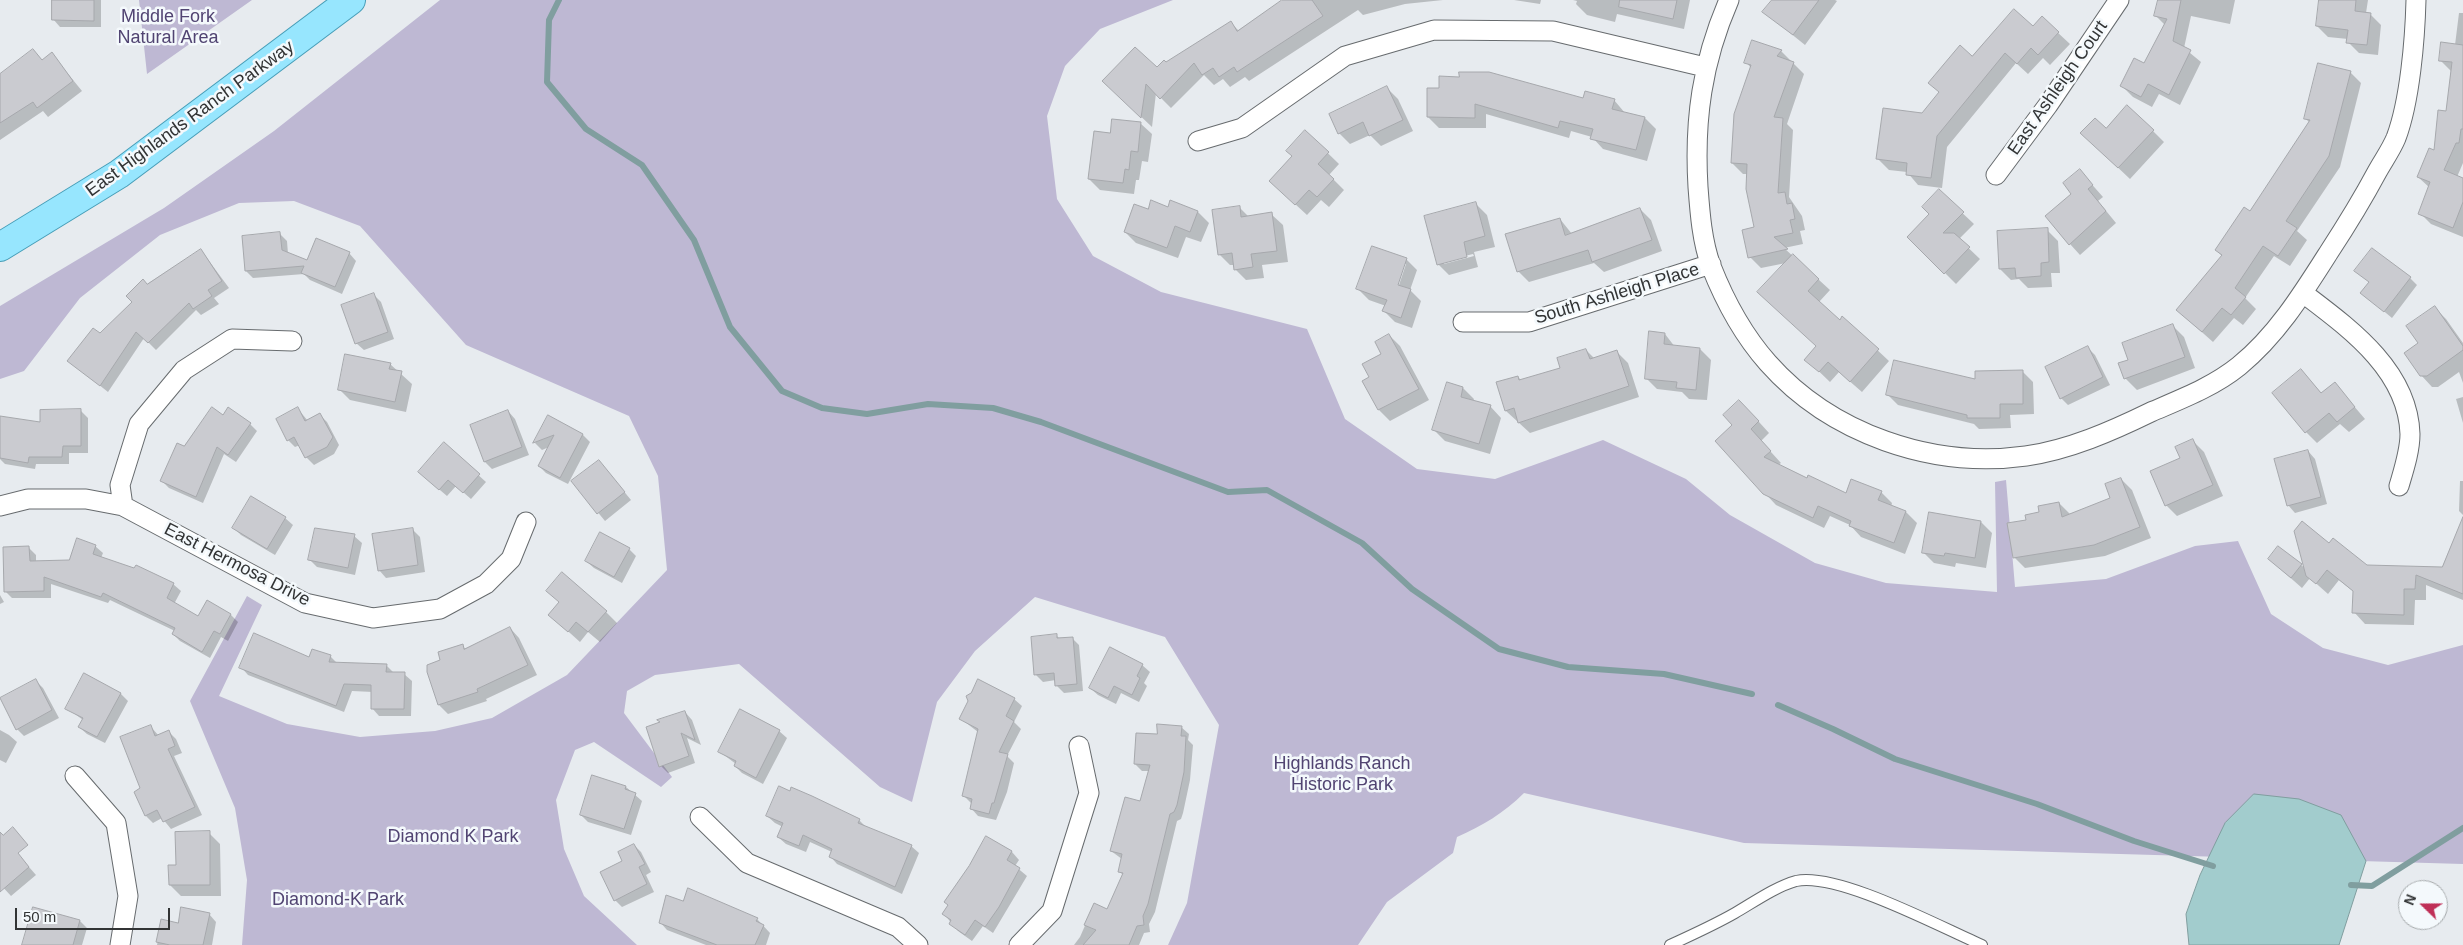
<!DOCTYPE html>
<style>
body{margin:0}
#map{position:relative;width:2463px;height:945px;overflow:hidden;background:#e7ebef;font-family:Helvetica,sans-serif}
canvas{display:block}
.north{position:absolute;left:2398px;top:880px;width:50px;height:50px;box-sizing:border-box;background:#f4f9fc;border:1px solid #a6aaac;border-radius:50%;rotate:292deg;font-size:14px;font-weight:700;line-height:20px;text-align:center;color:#323435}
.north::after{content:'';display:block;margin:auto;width:18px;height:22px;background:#bf2f57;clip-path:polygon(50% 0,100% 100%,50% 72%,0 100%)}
.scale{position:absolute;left:15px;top:908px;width:155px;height:22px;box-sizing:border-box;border:2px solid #323435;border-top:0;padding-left:6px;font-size:15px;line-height:18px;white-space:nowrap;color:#323435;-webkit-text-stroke:4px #f4f9fc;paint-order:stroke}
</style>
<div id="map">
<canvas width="2463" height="945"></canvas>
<div class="north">N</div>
<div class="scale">50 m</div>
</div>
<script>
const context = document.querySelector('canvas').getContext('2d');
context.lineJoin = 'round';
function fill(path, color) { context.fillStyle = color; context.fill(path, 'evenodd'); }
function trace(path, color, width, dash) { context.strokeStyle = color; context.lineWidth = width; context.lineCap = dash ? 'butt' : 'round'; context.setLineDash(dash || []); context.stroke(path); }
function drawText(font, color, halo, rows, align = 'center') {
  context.font = font + ' Helvetica,sans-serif'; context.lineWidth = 5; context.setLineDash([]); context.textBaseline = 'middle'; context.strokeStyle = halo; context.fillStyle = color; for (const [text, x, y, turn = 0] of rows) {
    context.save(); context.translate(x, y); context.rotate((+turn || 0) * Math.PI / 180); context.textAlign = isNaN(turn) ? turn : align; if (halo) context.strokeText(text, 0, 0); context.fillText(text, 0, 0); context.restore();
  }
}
fill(new Path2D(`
 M139,0H252L147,74Z
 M440,0H1173L1100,29L1065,66L1047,116L1057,199L1093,256L1161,292L1307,329L1345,419L1417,469L1495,479L1603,440L1686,479L1730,515L1815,563L1886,583L1997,592L1995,482L2006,480L2015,587L2106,579L2195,546L2238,541L2271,614L2323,648L2388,665L2463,645V864L1744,843L1524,793C1504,813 1482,826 1457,837L1453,853L1387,902L1358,945H1168L1187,903L1219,725L1165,637L1035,597L975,651L937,702L912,802L880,787L739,664L655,675L627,691L624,713L672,777L661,787L594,742L575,750L556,800L564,849L584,896L637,945H242L247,880L235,808L190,701L247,596L262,605L219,696L287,724L360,737L435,731L492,718L567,675L667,570L658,476L629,416L466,345L360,226L294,201L239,203L160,235L80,298L24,371L0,379V306L164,208L274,131Z`), '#beb8d3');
const water = new Path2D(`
 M2254,794L2299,799L2341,815L2366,861L2339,945H2189L2186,914L2200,875L2225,823Z`);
fill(water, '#a2cccd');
trace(water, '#809e9f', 1);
fill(new Path2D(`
 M54,0H101V27H60L53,19Z
 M1284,0H1443L1405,4L1363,15L1358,10L1249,81L1245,77L1230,87L1223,79L1214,85L1204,75L1171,108L1156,93L1152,127L1115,92L1157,69L1231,23L1239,31Z
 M1514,0H1541L1540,4Z
 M1573,0H1690L1684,29L1617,14L1615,22L1587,15L1576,4L1577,1Z
 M1773,0H1835L1837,1L1805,45L1764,12Z
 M2159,0H2235L2230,24L2191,16L2184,48L2201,62L2180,105L2159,94L2152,107L2133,97L2122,86L2144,65L2165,25L2156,16Z
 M2320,0H2368L2366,13L2370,14L2381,25L2378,55L2359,53L2348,42V39L2328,37L2317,26Z
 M2459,13H2463V163L2457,177L2463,179V237L2431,224L2420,213L2430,188L2418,177L2435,152L2447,112L2451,71L2440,60L2455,45Z
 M2042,18L2070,44L2050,65L2043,58L2028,74L2016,63L1947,147L1942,188L1918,185L1907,172L1889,170L1878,159L1923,114L1940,93L1930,83L1972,57L2033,27Z
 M1753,41L1781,51L1804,74L1787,124L1793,130L1789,197L1802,216L1805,230L1800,231L1803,244L1784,248L1830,290L1819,302L1840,321L1843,318L1889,361L1862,392L1839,372L1830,382L1806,359L1817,347L1786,263L1761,268L1750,257L1756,228L1748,174H1743L1732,163L1751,68L1746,62Z
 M33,51L43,61L52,54L82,91L48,117L43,111L0,140V76Z
 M2350,72L2361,83L2340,167L2297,231L2307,240L2290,266L2274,256L2245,298L2256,309L2243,325L2234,318L2213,342L2177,310L2223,257L2216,250L2250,212L2310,123L2305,118Z
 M1387,88L1398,99L1413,131L1381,146L1370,135L1350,144L1339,133Z
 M1428,89L1614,100L1625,113L1645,118L1656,129L1647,161L1603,149L1592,137L1571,131L1569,138L1486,114V128H1439L1428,117Z
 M1140,123L1152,134L1148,162L1142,161L1139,180H1136L1134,194L1100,190L1089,179L1111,135Z
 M2106,130L2153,131L2164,142L2130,179L2093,144Z
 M1306,132L1339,164L1329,175L1344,190L1329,207L1321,200L1307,215L1282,192L1294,157Z
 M2080,171L2103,197L2098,201L2116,223L2080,255L2070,244L2073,194Z
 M1939,191L1974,224L1959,239L1980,259L1956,284L1909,237L1931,214Z
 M1476,204L1487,215L1495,247L1474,252L1478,267L1449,275L1438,264ZM1473,254L1474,256L1444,264V261Z
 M1169,208L1198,212L1209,223L1201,242L1186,237L1178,258L1136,243L1125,232L1149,211Z
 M1240,208L1249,217L1271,214L1283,225L1288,262L1262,265L1264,278L1246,280L1235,269V265H1230L1219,254Z
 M1640,209L1651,220L1662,251L1604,272L1594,263L1529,282L1518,271L1560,219L1572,234Z
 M2047,230L2058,241L2060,273H2051L2052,287L2028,288L2019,279L2011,280L2000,269Z
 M280,234L287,241L288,254L307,262L349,253L356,261L342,294L310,280L304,274L253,278L246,271Z
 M201,250L229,288L214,298L219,304L201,315L196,310L156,350L144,338L108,392L69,361L101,335L134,302L146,285Z
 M1406,259L1417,270L1410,290L1421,301L1412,328L1395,322L1384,311L1386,306L1369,300L1358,289ZM1403,264H1406L1397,291L1394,290Z
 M2356,271L2410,278L2417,285L2392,318L2362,293L2370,283Z
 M373,294L381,302L394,339L364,350L356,343Z
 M2435,308L2446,319L2463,343V383L2459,372L2438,387H2432L2421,375L2419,343Z
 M2173,326L2184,337L2195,368L2137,390L2126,379L2120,364L2130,360Z
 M1665,334L1675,347L1700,349L1711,360L1707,400L1689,399L1682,392L1657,389L1646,378Z
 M1389,335L1400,346L1429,400L1390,421L1379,410L1364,381L1370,378L1383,354Z
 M2088,348L2095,355L2110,385L2068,405L2061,398Z
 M1586,350L1595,359L1617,352L1628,363L1639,397L1530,433L1506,411L1518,377L1522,381L1561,368Z
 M390,364L412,384L406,412L350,400L339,389Z
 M2301,370L2322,394L2335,384L2365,419L2349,432L2340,424L2317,443L2306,432Z
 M2022,371L2033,382L2034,414L2010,415L2011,428L1979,429L1974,424L1898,405L1887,394L1976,381Z
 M1463,388L1474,399L1473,402L1490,406L1501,418L1490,454L1445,441L1434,430Z
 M2463,397V423L2456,399Z
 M298,409L308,421L320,415L327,422L339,445L334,454L314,465L306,457L300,445L295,447L288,440Z
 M81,411L88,418V453H69V464H36L35,469L5,464L0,459V417L41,424Z
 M508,411L515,419L529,455L492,469L485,462L471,426Z
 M1750,412L1769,433L1761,441L1781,463L1778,465L1808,480L1847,494L1881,492L1892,503L1891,507L1906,512L1917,523L1905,554L1861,537L1850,525L1830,516L1824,528L1776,505L1716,441Z
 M223,417L250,424L257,431L236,462L224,454L203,503L169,488L162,481L185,448Z
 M549,417L583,435L590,442L568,484L546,473L539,466L549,447L542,450L535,443Z
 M2193,441L2204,452L2223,496L2177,516L2166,505L2182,459Z
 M444,444L486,482L471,499L456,486L447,496L427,479Z
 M2308,451L2315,459L2327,504L2295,513L2288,505Z
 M599,461L631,500L605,521L573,482Z
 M2121,479L2132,490L2151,538L2105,556L2025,568L2014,557L2027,521L2059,503L2070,514L2112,499Z
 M2460,481H2463V515L2459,511Z
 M285,518L293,525L275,555L241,535L234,528Z
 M2463,519V600L2426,585V600H2415L2414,625L2365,624L2354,612V592L2339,580L2328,594L2310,578L2302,588L2269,559L2301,565L2306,569L2330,544L2367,566L2442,568Z
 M1981,522L1992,533L1986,568L1956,563L1955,567L1934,563L1923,552Z
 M412,529L420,537L425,572L386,578L379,570Z
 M354,536L362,543L355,575L317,567L310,560Z
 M95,546L103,553L101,558L173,584L181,591L174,604L199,618L208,602L231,615L238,622L228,641L221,637L210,658L180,641L173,634L175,631L110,600L108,603L51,584V598H12L5,591L29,548L36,555V562L70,561Z
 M629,549L636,556L622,583L594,568L586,561Z
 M0,595L4,602L0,604Z
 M606,612L617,623L600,642L588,632L580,642L550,615Z
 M510,628L519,638L537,675L486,699L487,701L448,714L439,705L442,661L462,646L466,649Z
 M1057,636L1060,639L1072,638L1079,645L1083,691L1064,693L1056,685V680L1043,682L1035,674Z
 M313,650L331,657L338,664L386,665L393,672L404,674L412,681L411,716H379L372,708L373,692L352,691L344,712L248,675L241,667L310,658Z
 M1142,665L1150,672L1144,683L1147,686L1139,702L1121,693L1116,704L1098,695L1090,688Z
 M85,675L121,694L128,701L105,743L87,734L79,727L83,720L67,708Z
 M36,681L43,688L59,718L24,736L17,729Z
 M1014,699L1022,706L1014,722L1021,729L1007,756L1014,763L1007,792L996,820L978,816L971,808L972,804L964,796L978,732L961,719Z
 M685,712L692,720L701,745L687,738L695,763L668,773L661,766L662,723Z
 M151,727L159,736L169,732L176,739L182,753L174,756L202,815L171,829L162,818L153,823L146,816L135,792L142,789Z
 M1181,727L1189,734L1188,740L1193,745L1190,780L1183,813L1181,819L1177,821L1155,912L1149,924L1150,932L1144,933L1139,945H1074L1080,937L1094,905L1108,910L1123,875L1119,871L1122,859L1111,851L1141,802L1150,771H1142L1135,764L1158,735Z
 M0,730L9,735L17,742L6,763L0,760Z
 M779,731L787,738L763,784L742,773L735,766L736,764L720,752Z
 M593,777L626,787L642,801L631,835L588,822L581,815Z
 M790,793L859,820L866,827L911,846L919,853L902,894L837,864L830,856L832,852L810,842L806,852L786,844L778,837L783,827L775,823L767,816Z
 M209,833L220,844L221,896H181L170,885L177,866Z
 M986,838L1012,852L1019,860L1015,866L1027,876L993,933L983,926L972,941L958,931L944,914Z
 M634,845L641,852L651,872L646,875L654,892L622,907L615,900L624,861Z
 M0,850L15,851L36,875L11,896L0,884Z
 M683,903L757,919L770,933L766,945H706L667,930L660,922Z
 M209,914L216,922L212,945H157L162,920L179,924Z
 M80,921L87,928L82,945H25Z`), '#0003');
trace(new Path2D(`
 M559,0L549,20L547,82L586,129L642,165L694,240L730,327L782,391L822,408L867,414L928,404L993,408L1041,422L1228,492L1267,490L1362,543L1412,589L1499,649L1568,667L1664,674L1752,694
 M1778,705L1833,729L1895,759L2037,804L2134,841L2213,866
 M2351,885L2372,886L2463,828`), '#809e9f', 6);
const building = new Path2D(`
 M52,0H94V21L52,20Z
 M1282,0H1312L1323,16L1237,72L1234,67L1219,77L1213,68L1202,75L1194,63L1160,99L1146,84L1141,118L1102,81L1135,47L1157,67L1164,60L1166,62L1231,21L1237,31Z
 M1620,0H1677L1673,19L1619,7Z
 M1772,0H1819L1793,35L1762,12Z
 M2158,0H2181L2173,41L2191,50L2169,95L2148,84L2141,97L2120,86L2134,58L2144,63L2167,19L2154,16Z
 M2319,0H2356L2355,11L2371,13L2367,45L2346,43L2348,30L2316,26Z
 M2014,9L2033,26L2042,16L2059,32L2038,55L2031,48L2017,64L2005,53L1937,136L1931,178L1906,175L1907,163L1876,159L1883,108L1922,113L1939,92L1928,83L1960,45L1972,56Z
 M1752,40L1782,50L1777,56L1794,62L1774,117L1783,118L1778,193L1785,192L1787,204L1792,203L1795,219L1790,220L1793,233L1774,237L1788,249L1748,258L1742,230L1754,227L1746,189L1747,164L1731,163L1734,114L1751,65L1744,63Z
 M2441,42L2463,45V129H2461L2459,143H2456L2444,170L2463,178V202L2453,228L2418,214L2430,182L2417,177L2429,148L2434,150L2438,110L2446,111L2452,62L2439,61Z
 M33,49L42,60L52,52L73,81L37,108L33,102L0,123V74Z
 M2318,63L2351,71L2329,156L2286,221L2297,228L2278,256L2263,246L2235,288L2246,297L2231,315L2222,308L2202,332L2176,310L2222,255L2215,250L2244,207L2250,211L2310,120L2304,119Z
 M1459,72H1489L1583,98L1585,91L1615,99L1612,109L1645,117L1636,150L1590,139L1593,129L1560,121L1558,128L1475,104V118L1427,117V88H1439V76L1459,77Z
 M1387,86L1403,120L1369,136L1363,122L1338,134L1329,114Z
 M2127,105L2154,130L2118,168L2080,133L2095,118L2106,128Z
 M1112,119L1141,122L1138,152L1131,151L1129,170L1125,169L1123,183L1088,179L1094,131L1110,133Z
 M1305,130L1329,152L1318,164L1334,179L1317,197L1309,190L1295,205L1269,181L1292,156L1286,151Z
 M2080,169L2093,185L2088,189L2106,211L2069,245L2045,216L2071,194L2063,183Z
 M1939,189L1964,212L1943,233H1954L1970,247L1944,274L1907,237L1929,214L1922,207Z
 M1151,200L1168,207L1170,200L1198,211L1190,232L1175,226L1167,248L1124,232L1134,204L1148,209Z
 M1476,202L1485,236L1464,242L1467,257L1437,265L1424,216Z
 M1240,206L1241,217L1272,212L1277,251L1251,254L1253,267L1234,270L1232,253L1218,255L1212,210Z
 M1640,208L1652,240L1592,262L1588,250L1517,272L1505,234L1560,218L1565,235Z
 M2048,228L2049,262L2041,263V276L2016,278L2015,268L1999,269L1997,231Z
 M280,232L282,250L307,260L316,238L350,252L335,287L301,273L304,266L245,271L242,236Z
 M1372,246L1407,258L1398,285L1411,289L1401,318L1382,311L1387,300L1356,289Z
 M2372,248L2411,277L2384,312L2360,293L2369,282L2354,271Z
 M201,249L222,281L208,290L212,296L193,309L189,303L148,343L136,332L100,386L67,361L93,328L100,333L132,302L126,296L143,279L147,284Z
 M1793,254L1819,279L1808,291L1840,320L1842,316L1879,349L1850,382L1828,362L1819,372L1804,360L1816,346L1757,292Z
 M374,293L388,332L355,344L341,305Z
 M2435,306L2463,346V350L2427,376H2420L2404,353L2418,343L2406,326Z
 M2173,324L2185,357L2124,379L2118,363L2128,360L2122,343Z
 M1649,331L1665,333L1664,344L1700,348L1696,390L1676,388L1677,382L1645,379Z
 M1389,334L1419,389L1378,410L1362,381L1369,377L1362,364L1381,354L1375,342Z
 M2088,346L2103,377L2060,399L2045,367Z
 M1586,349L1590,359L1617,350L1629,386L1518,423L1514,408L1505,411L1496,382L1518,376L1519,380L1560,368L1557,358Z
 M345,354L391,363L389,369L402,371L395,402L338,390Z
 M1894,360L1975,379V371L2023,370V404H2000V418H1967V415L1886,395Z
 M2301,369L2321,393L2335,382L2355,407L2337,422L2329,413L2305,433L2272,393Z
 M1447,382L1463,387L1461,397L1491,405L1479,444L1432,430Z
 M1739,400L1759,421L1751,429L1771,451L1764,457L1807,478L1808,475L1846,493L1851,479L1882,491L1878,500L1906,511L1894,543L1849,526L1851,521L1818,506L1813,518L1763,494L1715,441L1732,425L1723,415Z
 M212,407L223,415L228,407L251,423L228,455L217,447L196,497L160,481L177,443L184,446Z
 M298,407L305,421L320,413L333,437L327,447L305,458L294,437L287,441L276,419Z
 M81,409V446H63L62,457H29L28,463L0,458V416L40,422V410Z
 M508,410L522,447L484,462L470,425Z
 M548,415L583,434L560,478L538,466L554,435L533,443Z
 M2193,439L2213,485L2165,506L2150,471L2180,458L2175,447Z
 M444,442L480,474L463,493L448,480L439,490L418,472Z
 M2308,450L2321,497L2287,506L2274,459Z
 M599,460L625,492L597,514L571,481Z
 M2121,478L2140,527L2094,545L2013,558L2007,523L2026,520L2025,515L2039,512L2038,506L2059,502L2062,517L2110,498L2105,484Z
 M251,496L286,517L267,549L232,528Z
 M1929,512L1981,521L1975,558L1945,553L1944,556L1922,553Z
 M2463,517V594L2416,575L2415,589H2404V615L2352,613L2353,591L2327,570L2316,584L2306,576L2294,531L2302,521L2329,543L2333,538L2367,565L2442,567Z
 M315,528L355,534L348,568L308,560Z
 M413,528L418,565L378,571L372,534Z
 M600,532L630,548L614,577L585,561Z
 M77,538L96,545L93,554L134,568L136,565L174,583L167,598L198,616L207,600L231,614L220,634L214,631L202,652L172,634L175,628L103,593L101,597L44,577V591L4,592L3,547L29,546L30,561L69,560Z
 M2278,546L2302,564L2291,578L2268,559Z
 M562,572L607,611L588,632L576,622L568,632L548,615L559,602L546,591Z
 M510,627L528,665L477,689L478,692L438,705L427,672V665L440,660L438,652L463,644L464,649Z
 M254,633L309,657L312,649L331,655L329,662L387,664L386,672H405L404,709H371V685L344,684L336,706L239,668Z
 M1057,634V638L1073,637L1077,684L1055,686L1054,673L1034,675L1031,637Z
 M1110,647L1143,664L1137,676L1140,678L1132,695L1114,686L1108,698L1089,688Z
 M84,673L121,693L97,737L78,727L83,718L65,709Z
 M36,679L52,710L16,730L0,698Z
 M978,679L1015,698L1006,716L1014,721L999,752L1008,754L994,803H992L989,814L970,809L972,799L962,796L978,729L959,719L968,701L966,696L971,693Z
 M740,709L780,730L756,778L734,766L736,761L718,752Z
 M685,711L695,740L681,733L689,756L659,767L646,727L660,722L657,720Z
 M1157,724L1182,726L1181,736H1186L1184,772L1177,805L1174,812L1170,814L1148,904L1143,916L1144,925L1137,926L1129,945H1083L1096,930L1084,925L1094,903L1107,909L1123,873L1118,872L1122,854L1110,851L1125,797L1140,801L1150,765L1134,764L1136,733L1157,734Z
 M151,725L155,736L169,730L175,746L168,749L195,807L163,822L157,810L145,816L134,792L140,788L120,737Z
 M592,775L626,786L625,789L636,793L624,829L580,815Z
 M779,786L790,791L791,787L812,796L860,819L858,823L912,845L895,887L829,857L832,849L803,835L799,846L777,837L783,823L766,816Z
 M13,827L28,845L18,853L29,867L0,892V832L3,835Z
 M210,831V885H169L168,865H176L175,832Z
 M986,836L1012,851L1007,860L1020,868L999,907L985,927L975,920L965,935L949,924L951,920L942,914L948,905L944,902L969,866Z
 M634,844L645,864L639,867L647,884L614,901L600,872L622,861L618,852Z
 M688,888L758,918L756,921L764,925L755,945H717L659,923L666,895L683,901Z
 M33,907L80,920L73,945H22Z
 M181,907L210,913L203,945H170L156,942L161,919L178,923Z`);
fill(building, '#cacbd0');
trace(building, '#a6a8ac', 1);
const lane = new Path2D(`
 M1670,945C1692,935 1714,925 1735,913C1754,902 1775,887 1796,881C1838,872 1940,927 1982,945`);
const street = new Path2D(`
 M1729,0C1702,62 1694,120 1698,187C1700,214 1702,241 1711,266C1724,299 1744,336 1768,363C1831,434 1932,469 2026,456C2069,450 2112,431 2151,412C2181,399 2213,387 2239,366C2277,335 2303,293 2329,252C2346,226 2362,200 2377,172C2383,161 2391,150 2396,138C2410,101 2415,39 2416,0
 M1198,141L1242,128L1345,56L1434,30L1553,31L1705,67
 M1996,175L2048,105L2119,0
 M2303,293C2349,328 2408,370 2410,434C2410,451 2404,469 2399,486
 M1463,322H1529L1711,264
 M0,506L28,499H86L123,506L305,603L373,618L440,609L486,584L511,559L526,522
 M123,506L120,485L139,424L184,370L232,339L292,341
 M75,776L116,823L128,896L120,945
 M700,817L747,863L898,927L918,945
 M1019,945L1052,911L1089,793L1079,746`);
const primary = new Path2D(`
 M0,247L119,174L351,0`);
trace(lane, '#676b6e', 12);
trace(street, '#676b6e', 21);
trace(primary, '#469db7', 30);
trace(lane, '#fff', 10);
trace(street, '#fff', 19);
trace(primary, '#97e6fe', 28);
drawText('18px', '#514472', '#f4f9fc', [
 ["Middle Fork",168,17],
 ["Natural Area",168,38],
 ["Highlands Ranch",1342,764],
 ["Historic Park",1342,785],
 ["Diamond K Park",453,837],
 ["Diamond-K Park",338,900]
]);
drawText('18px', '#323435', '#f4f9fc', [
 ["East Ashleigh Court",2058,88,-55],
 ["East Highlands Ranch Parkway",190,119,-36],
 ["South Ashleigh Place",1617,294,-17],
 ["East Hermosa Drive",237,565,27]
]);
</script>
